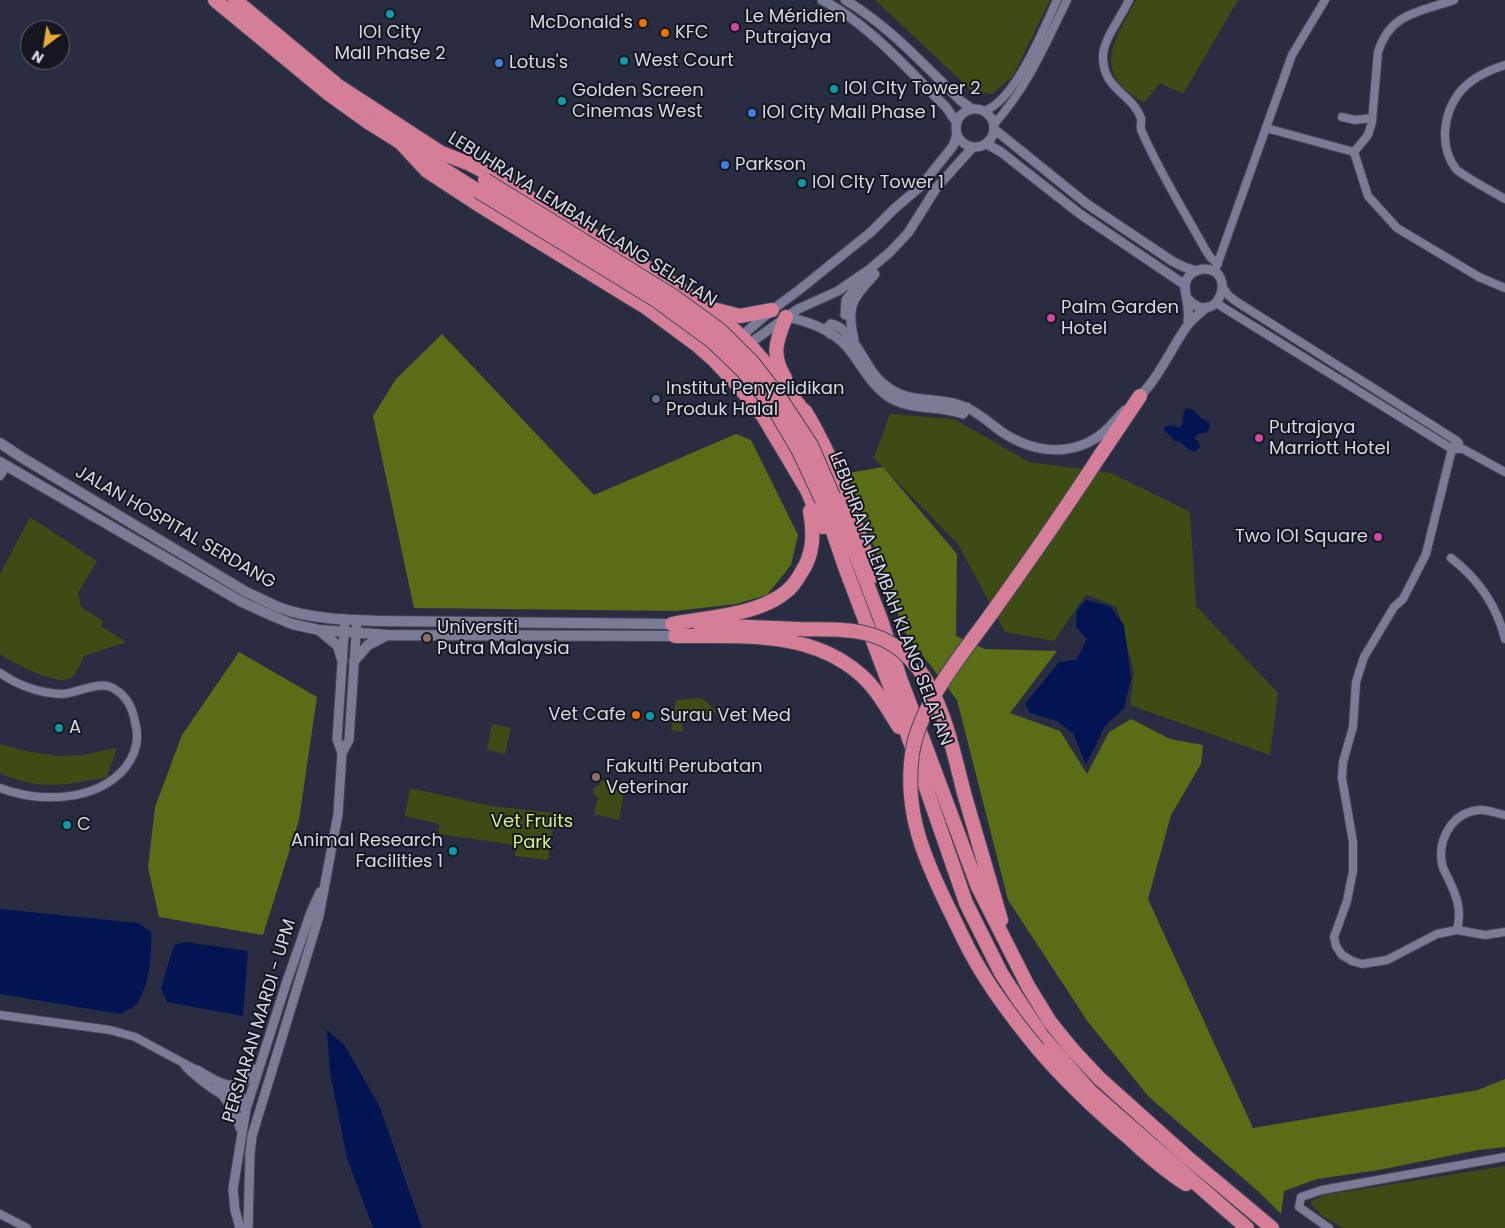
<!DOCTYPE html>
<meta charset="utf-8">
<style>
body{margin:0}
#map{position:relative;width:1505px;height:1228px;overflow:hidden;background:#2a2d41;font-family:Poppins,sans-serif}
canvas{display:block}
.north{position:absolute;left:20px;top:20px;width:50px;height:50px;box-sizing:border-box;background:#15161f;border:1px solid #62646e;border-radius:50%;rotate:211deg;font-size:14px;font-weight:700;line-height:20px;text-align:center;color:#d5d8e5}
.north::after{content:'';display:block;margin:auto;width:18px;height:22px;background:#e6ad36;clip-path:polygon(50% 0,100% 100%,50% 72%,0 100%)}
</style>
<div id="map">
<canvas width="1505" height="1228"></canvas>
<div class="north">N</div>
</div>
<script>
const context = document.querySelector('canvas').getContext('2d');
context.lineJoin = 'round';
function fill(path, color) { context.fillStyle = color; context.fill(path, 'evenodd'); }
function trace(path, color, width, dash) { context.strokeStyle = color; context.lineWidth = width; context.lineCap = dash ? 'butt' : 'round'; context.setLineDash(dash || []); context.stroke(path); }
function drawText(font, color, halo, rows, align = 'center') {
  context.font = font + ' Poppins,sans-serif'; context.lineWidth = 4; context.setLineDash([]); context.textBaseline = 'middle'; context.strokeStyle = halo; context.fillStyle = color; for (const [text, x, y, turn = 0] of rows) {
    context.save(); context.translate(x, y); context.rotate((+turn || 0) * Math.PI / 180); context.textAlign = isNaN(turn) ? turn : align; if (halo) context.strokeText(text, 0, 0); context.fillText(text, 0, 0); context.restore();
  }
}
fill(new Path2D(`
 M875,0H1050L1013,76L992,94L972,91Z
 M1136,0H1238L1183,94L1160,83L1144,103C1138,99 1130,94 1125,89C1095,61 1122,28 1136,0Z
 M890,414L954,419L1029,462L1111,473L1190,512L1196,606L1278,693L1270,755L1130,705L1134,672L1117,607L1086,594L1054,641L1005,632L958,544L874,458Z
 M30,517L97,561L78,593L81,607L103,621L101,626L126,642L84,656C81,662 76,676 69,679C55,685 12,662 0,654V574Z
 M699,698C706,699 712,708 718,713L711,712L709,719L695,717L681,725L683,728L682,732L671,730L676,700Z
 M492,724L511,728L505,754L487,750Z
 M0,744L25,751L58,756L82,755L117,748L107,777C82,782 55,788 30,783C20,781 9,777 0,773Z
 M599,780L625,787L619,820L594,814L598,797L593,794L594,788L600,784Z
 M410,788L491,806L555,813L548,860L515,856L516,845L439,834V824L405,816Z
 M1505,1166V1228H1343L1321,1215L1310,1202L1324,1195Z`), '#3d4c14');
fill(new Path2D(`
 M442,334L594,495L736,434L751,440L798,535L791,565L767,595L736,604L676,611L414,608L373,416L396,379Z
 M883,467L957,554L956,636L985,649L1057,651L1010,713L1060,731L1087,774L1109,732L1131,719L1170,739L1203,745L1201,764L1171,815L1148,899L1253,1128L1478,1090L1505,1079V1147L1478,1150L1379,1170L1317,1179L1284,1191L1281,1214L1260,1193L1149,1097L1088,1022L1008,900L957,700L904,631L848,473Z
 M239,652L317,697L299,820L263,935L159,917L148,867L155,807L182,735Z`), '#586d15');
fill(new Path2D(`
 M1186,408L1192,409L1201,418L1209,422L1210,428L1206,433C1200,433 1197,433 1195,439L1198,441L1200,447L1194,452L1187,448L1179,441L1176,442L1164,430V427L1171,425L1180,428C1185,422 1181,414 1186,408Z
 M1086,600L1110,606L1124,625L1131,679L1124,708L1105,726L1086,765L1073,733L1057,721L1030,713L1025,704L1059,662L1076,660L1087,639L1076,627L1077,610Z
 M0,909L138,923L151,932C152,955 150,983 137,1004C134,1008 125,1011 120,1014L0,994Z
 M185,942L248,951L243,1016L167,1002L161,988L174,945Z
 M327,1030L345,1046L380,1107L422,1228H374L370,1220L347,1158L330,1072Z`), '#021451');
const minor = new Path2D(`
 M1129,0C1122,16 1104,38 1103,55C1102,90 1131,92 1141,118C1142,123 1139,128 1142,132C1160,173 1184,211 1205,249L1210,257L1218,264
 M1505,65C1489,70 1470,79 1459,93C1443,114 1439,147 1456,169C1461,175 1495,193 1505,199
 M984,111C1015,101 1043,30 1057,0
 M1342,117L1355,120L1372,118
 M994,124C1027,88 1046,43 1067,0
 M1266,128L1354,152
 M1354,152L1368,196L1397,228L1479,277L1505,288
 M1354,152L1368,135L1372,122L1378,52C1390,13 1419,12 1454,0
 M1216,268L1292,55L1325,0
 M1223,288L1229,296L1237,302L1457,441L1459,443
 M1216,303L1452,449H1463L1505,472
 M1457,441L1452,449L1426,554L1403,599L1394,607L1364,657L1356,682L1353,727L1343,762L1342,778L1353,842V871L1347,901L1334,937L1336,946L1342,955L1352,961L1362,964L1387,960L1437,934L1457,930L1485,935L1505,932
 M0,476L6,467
 M1451,558C1477,578 1497,606 1505,639
 M0,673C19,686 38,693 61,694C78,694 100,678 116,690C127,697 133,710 135,722C140,739 136,754 125,768C96,802 39,803 0,788
 M1457,930C1462,909 1457,897 1448,878C1446,874 1443,869 1442,864C1437,838 1454,810 1482,810C1490,810 1498,814 1505,815
 M0,1015L110,1030L135,1037L202,1073
 M185,1066C202,1084 224,1097 246,1109
 M217,1084L248,1101
 M0,1214L27,1228
 M1329,1228L1299,1207L1301,1197L1322,1190L1505,1157`);
const tertiary = new Path2D(`
 M822,0C868,23 909,71 946,107L957,123
 M845,0C889,26 924,65 961,101L972,109
 M956 128a19 19 0 1 1 38 0a19 19 0 1 1-38 0Z
 M994,129L1087,204L1172,261L1184,267L1196,271
 M987,144L1001,152L1080,214L1185,285
 M1187,298C1217,332 1240,268 1203,269C1196,270 1190,273 1187,279C1182,288 1188,298 1188,309C1189,314 1188,319 1188,324
 M845,315L846,300L864,277
 M786,317C807,321 832,330 847,347C862,365 871,387 892,399C915,411 940,405 963,414L967,407
 M830,334L828,327L831,324C849,326 864,361 874,374C877,378 881,382 885,385C906,403 932,397 957,404C973,408 988,422 1002,432C1033,453 1073,458 1104,432C1111,426 1118,417 1125,410
 M739,338L772,310L799,290L871,232L894,209L921,186L953,146L957,135
 M854,340C846,305 852,300 875,274
 M746,346L798,309L838,291L870,269L890,252L908,233L937,187L973,147
 M1136,400C1158,380 1170,350 1187,326C1192,319 1200,313 1207,307
 M342,753L337,739L345,619
 M197,1070C221,1084 235,1096 256,1069
 M224,1097L237,1116L240,1128
 M240,1228L235,1210L233,1189L246,1109L286,984L311,912L320,892
 M248,1228L250,1154L252,1136L319,916L338,814L342,753L349,740L357,620`);
const secondary = new Path2D(`
 M0,443L21,457L246,592C257,597 267,602 278,607C309,619 346,620 379,621L672,624
 M0,462L242,602L275,617L292,624L319,630L388,635L675,636
 M319,630L338,646L342,659
 M354,661L368,645L387,635`);
const motorway = new Path2D(`
 M215,0L329,94L368,122L478,191
 M235,0L337,85L446,156
 M401,143L427,171L479,205L647,308L697,345L714,360L740,388L763,416L807,490L823,527
 M439,152L470,164L500,180L666,279L728,324L749,344L773,372L810,419
 M717,310L740,316L772,310
 M785,378C771,355 776,341 786,317
 M805,411C836,462 855,519 873,576
 M1099,457L1140,396
 M833,496L881,620L900,678L978,887L1028,986L1050,1022L1072,1049L1099,1078L1187,1157L1272,1228
 M822,500L845,567L899,710L966,903L1001,973L1042,1036L1091,1092L1247,1228
 M672,624C708,617 766,615 792,586C795,583 798,578 801,573C814,554 814,533 810,511
 M700,625L798,629
 M675,636C739,637 809,629 861,675C877,689 888,710 899,727
 M964,793L1001,920
 M1038,1049C1066,1082 1096,1110 1129,1138C1147,1155 1165,1171 1186,1184`);
trace(minor, '#454858', 10);
trace(tertiary, '#454858', 11);
trace(secondary, '#454858', 12);
trace(motorway, '#454858', 16);
trace(minor, '#797c94', 8);
trace(tertiary, '#797c94', 9);
trace(secondary, '#797c94', 10);
trace(motorway, '#d57e98', 14);
const motorwayBridge = new Path2D(`
 M485,180L673,296L721,331L753,363L780,398L811,445L833,496
 M478,191L656,300L712,341L743,371L772,405L799,451L822,500
 M798,629C820,630 843,628 864,633C934,647 949,735 964,793
 M1038,1049C1014,1020 991,990 973,957C964,941 957,925 949,909C924,858 904,812 912,754C920,701 966,650 996,607C1031,558 1066,508 1099,457`);
trace(motorwayBridge, '#454858', 16, []);
trace(motorwayBridge, '#d57e98', 14);
for (const [x, y, r, color] of [
 [390,14,5,"#0f9aa8"],
 [643,23,5,"#e8710a"],
 [735,27,5,"#d1479c"],
 [665,33,5,"#e8710a"],
 [624,61,5,"#0f9aa8"],
 [499,63,5,"#3f7fe0"],
 [834,89,5,"#0f9aa8"],
 [562,101,5,"#0f9aa8"],
 [752,113,5,"#3f7fe0"],
 [725,165,5,"#3f7fe0"],
 [802,183,5,"#0f9aa8"],
 [1051,318,5,"#d1479c"],
 [656,399,5,"#5c6f8a"],
 [1259,438,5,"#d1479c"],
 [1378,537,5,"#d1479c"],
 [427,638,5,"#8d6e63"],
 [636,715,5,"#e8710a"],
 [650,716,5,"#0f9aa8"],
 [59,728,5,"#0f9aa8"],
 [596,777,5,"#8d6e63"],
 [67,825,5,"#0f9aa8"],
 [453,851,5,"#0f9aa8"]
]) { const dot = new Path2D(); dot.arc(x, y, r, 0, 2 * Math.PI); context.fillStyle = color; context.fill(dot); trace(dot, '#15161f', 2); }
drawText('18px', '#d5d8e5', '#15161f', [
 ["Le Méridien",745,17],
 ["Putrajaya",745,38],
 ["McDonald's",633,23,"right"],
 ["IOI City",390,33,"center"],
 ["Mall Phase 2",390,54,"center"],
 ["KFC",675,33],
 ["West Court",634,61],
 ["Lotus's",509,63],
 ["IOI CIty Tower 2",844,89],
 ["Golden Screen",572,91],
 ["Cinemas West",572,112],
 ["IOI City Mall Phase 1",762,113],
 ["Parkson",735,165],
 ["IOI CIty Tower 1",812,183],
 ["Palm Garden",1061,308],
 ["Hotel",1061,329],
 ["Institut Penyelidikan",666,389],
 ["Produk Halal",666,410],
 ["Putrajaya",1269,428],
 ["Marriott Hotel",1269,449],
 ["Two IOI Square",1368,537,"right"],
 ["Universiti",437,628],
 ["Putra Malaysia",437,649],
 ["Vet Cafe",626,715,"right"],
 ["Surau Vet Med",660,716],
 ["A",69,728],
 ["Fakulti Perubatan",606,767],
 ["Veterinar",606,788],
 ["C",77,825],
 ["Animal Research",443,841,"right"],
 ["Facilities 1",443,862,"right"]
], 'left');
drawText('18px', '#d5d8e5', '#15161f', [
 ["LEBUHRAYA LEMBAH KLANG SELATAN",582,220,32],
 ["JALAN HOSPITAL SERDANG",175,528,30],
 ["LEBUHRAYA LEMBAH KLANG SELATAN",890,599,69],
 ["PERSIARAN MARDI - UPM",260,1021,-73]
]);
drawText('18px', '#d1f283', '#15161f', [
 ["Vet Fruits",532,822],
 ["Park",532,843]
]);
</script>
